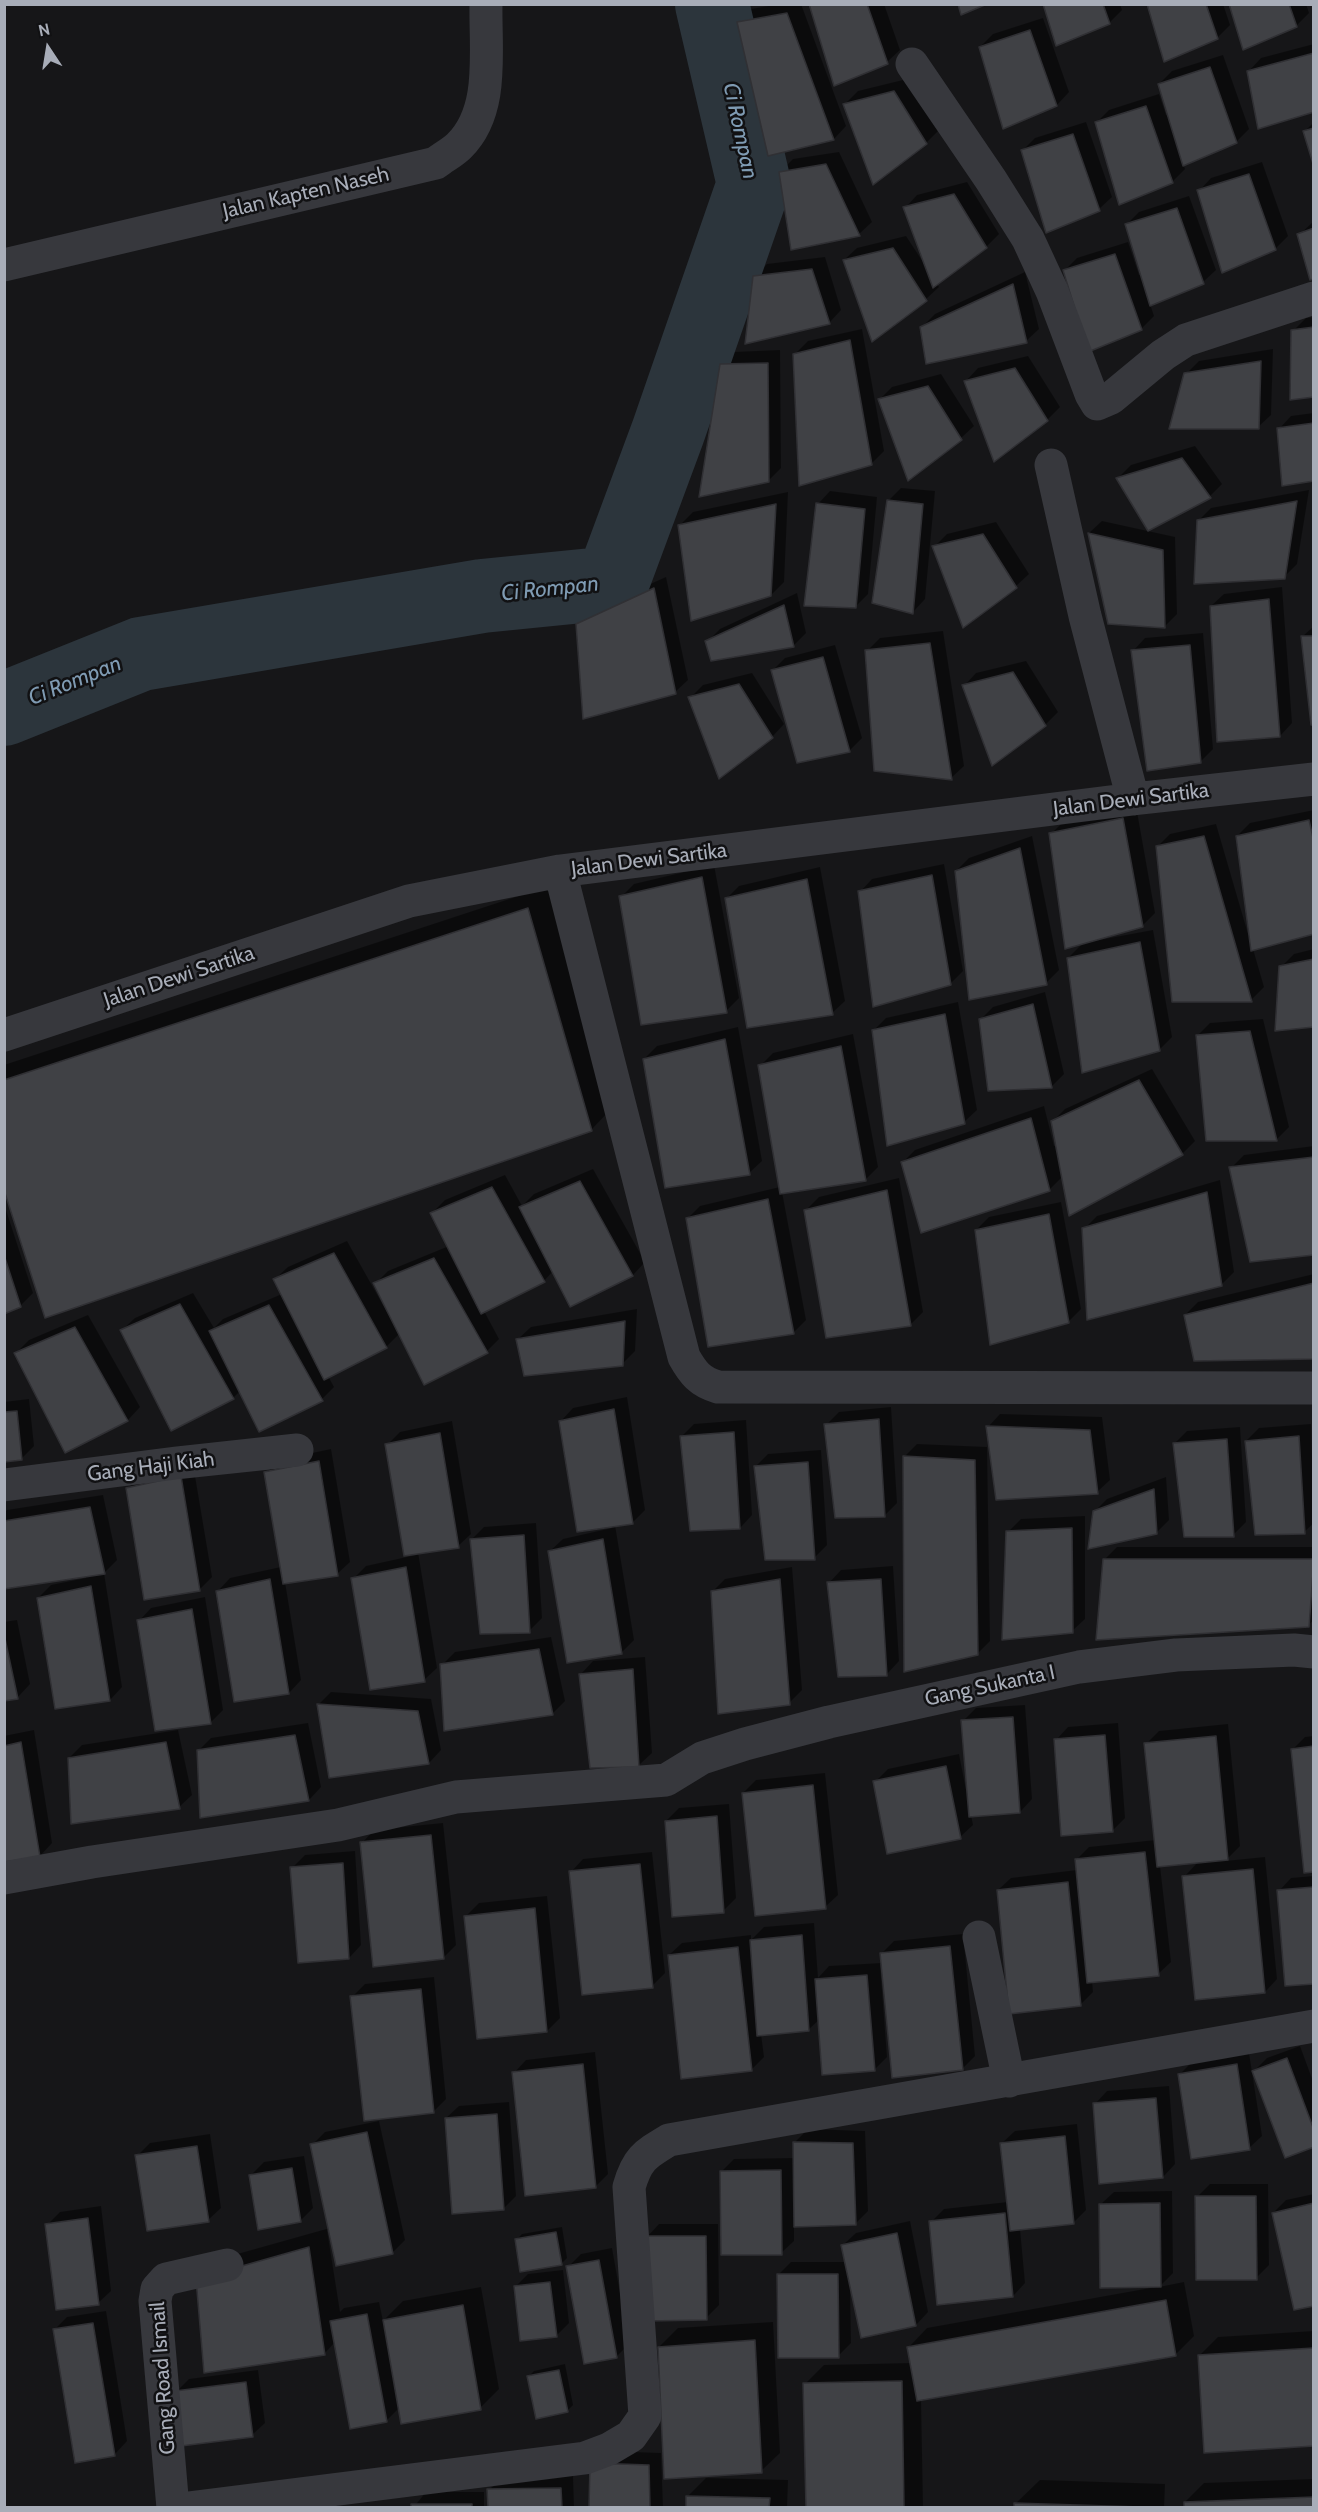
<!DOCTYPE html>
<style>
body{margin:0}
#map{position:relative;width:1318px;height:2512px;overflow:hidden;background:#161618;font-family:Cabin,sans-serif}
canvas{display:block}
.frame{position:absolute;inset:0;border:6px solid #a8adb8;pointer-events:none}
.north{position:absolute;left:18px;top:18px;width:60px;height:60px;-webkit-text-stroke:4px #111113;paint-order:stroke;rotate:348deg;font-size:16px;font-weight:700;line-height:24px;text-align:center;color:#a8adb8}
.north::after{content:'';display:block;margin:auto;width:21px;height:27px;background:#a8adb8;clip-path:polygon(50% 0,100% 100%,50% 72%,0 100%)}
</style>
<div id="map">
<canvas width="1318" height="2512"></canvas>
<div class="frame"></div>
<div class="north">N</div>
</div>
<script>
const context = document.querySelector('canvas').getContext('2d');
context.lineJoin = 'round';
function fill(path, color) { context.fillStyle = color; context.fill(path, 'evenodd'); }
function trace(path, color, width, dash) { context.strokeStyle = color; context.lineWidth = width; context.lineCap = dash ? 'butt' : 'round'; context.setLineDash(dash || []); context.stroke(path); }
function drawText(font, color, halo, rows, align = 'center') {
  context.font = font + ' Cabin,sans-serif'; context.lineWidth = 5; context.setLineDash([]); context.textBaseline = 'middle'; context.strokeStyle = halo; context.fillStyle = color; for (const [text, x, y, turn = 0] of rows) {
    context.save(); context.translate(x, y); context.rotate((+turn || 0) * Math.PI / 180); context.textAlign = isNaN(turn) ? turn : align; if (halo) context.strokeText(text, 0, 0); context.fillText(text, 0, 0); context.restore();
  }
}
fill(new Path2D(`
 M780,4H801L846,126L834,139L769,154L739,22L751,9Z
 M811,4H884L900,50L887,62Z
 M1045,4H1120L1122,10L1109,23Z
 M1149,4H1223L1230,25L1217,38Z
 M1231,4H1306L1309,13L1296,26Z
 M1043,18L1069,92L1057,105L980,47L993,34Z
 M1314,44V111L1249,71L1261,58Z
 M1223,55L1249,129L1236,142L1183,164L1185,169L1172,182L1096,123L1109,110L1159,94L1166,115L1169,114L1159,84L1172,71Z
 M907,79L939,130L926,143L845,104L858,91Z
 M1086,122L1112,197L1099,209L1022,151L1035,138Z
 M1314,122V162L1304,132Z
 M839,152L872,222L859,234L792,248L780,172L793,159Z
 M1262,162L1288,236L1275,249L1199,191L1211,178Z
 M967,182L999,234L986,247L937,284L939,287L926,299L873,339L844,260L857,248L906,236L925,265L905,208L917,195Z
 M1189,196L1216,270L1203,282L1150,304L1154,316L1141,329L1064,271L1077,258L1128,242L1139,275L1142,274L1127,224L1139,212Z
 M1314,221V278L1299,235Z
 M825,257L841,310L829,323L754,277L767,264Z
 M1025,272L1039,329L1026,341L922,327L935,314Z
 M1314,317V396L1293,331L1306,318Z
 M862,329L884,451L871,464L795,354L808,341Z
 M1273,349L1271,415L1258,427L1186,374L1199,361Z
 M780,350L781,468L768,481L721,365L734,352Z
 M1028,356L1060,407L1047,420L966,381L978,368Z
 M941,374L974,426L961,438L880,399L892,387Z
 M1314,413V480L1279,429L1291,416Z
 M1195,446L1222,484L1210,496L1118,478L1131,465Z
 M901,488L935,491L925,599L913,612L888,501Z
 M1309,490L1297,564L1284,577L1198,521L1211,508Z
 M830,491L877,497L868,594L856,606L818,504Z
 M788,492L784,582L771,595L680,525L693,512Z
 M1102,521L1175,537L1177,614L1164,627L1110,622L1089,533Z
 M996,522L1029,574L1016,586L934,547L947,534Z
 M666,577L688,680L675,692L577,624L590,611Z
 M1282,587L1292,723L1280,736L1211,606L1224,594Z
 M797,593L806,633L794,645L712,659L707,642L720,629Z
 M1314,626V724L1303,636Z
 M943,631L964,766L951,778L867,651L880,638Z
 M1203,633L1213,749L1200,762L1133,651L1145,638Z
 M835,645L862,738L850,750L798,761L772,671L785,658Z
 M1026,661L1058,712L1045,725L993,764L964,686L976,673Z
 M752,673L784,724L772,737L690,698L703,685Z
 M1136,806L1155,913L1142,926L1051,834L1064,821Z
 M1314,810V932L1253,949L1264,987L1251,1000L1157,847L1170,834L1216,824L1248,934H1250L1237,836L1250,823Z
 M1032,836L1059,970L1046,983L956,871L969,858Z
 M944,864L963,971L951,983L860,892L872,879Z
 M714,865L739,998L726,1011L621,897L634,884Z
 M820,867L845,1001L832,1013L726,899L739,886Z
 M552,885L615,1105L591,1130L4,1185V1065Z
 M1153,930L1172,1037L1159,1050L1068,958L1083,943Z
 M1314,949V1026L1281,967L1294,954Z
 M1045,992L1064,1074L1052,1086L990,1089L980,1020L993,1007Z
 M958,1002L977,1110L964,1122L873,1031L886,1018Z
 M1263,1019L1289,1127L1277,1139L1207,1140L1197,1036L1210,1023Z
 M738,1027L762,1161L749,1173L644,1059L657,1046Z
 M853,1034L878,1167L865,1180L782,1192L806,1320L793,1333L687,1219L700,1206L780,1187L760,1066L773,1053Z
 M1152,1069L1195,1141L1182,1154L1063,1176L1049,1190L902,1163L915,1150L1044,1106L1054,1146H1057L1052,1122L1065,1109Z
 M1314,1146V1254L1231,1168L1244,1155Z
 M593,1169L645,1262L633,1275L571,1305L553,1271L544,1281L484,1311L499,1339L487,1351L400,1333L386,1347L328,1376L334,1387L322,1399L240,1391L233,1398L172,1429L122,1330L135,1318L193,1293L214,1328L223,1319L282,1294L275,1279L288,1267L347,1241L388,1314L390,1313L375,1284L388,1271L449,1246L432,1213L445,1200L505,1175L522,1206L534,1194Z
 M899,1178L923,1312L911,1324L806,1210L819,1197Z
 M1220,1180L1234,1272L1221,1285L1084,1229L1097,1216Z
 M1061,1202L1081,1309L1068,1322L976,1230L989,1217Z
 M4,1210H6L33,1293L20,1306L4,1313Z
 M1314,1274V1357L1185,1315L1198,1302Z
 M637,1309L635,1351L622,1364L518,1339L531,1327Z
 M88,1315L140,1407L128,1420L66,1451L16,1353L29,1340Z
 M627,1397L645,1510L633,1522L615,1525L634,1640L621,1653L550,1551L563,1539L612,1528L561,1421L573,1408Z
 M29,1399L34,1446L21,1459L4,1460V1402Z
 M891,1407L897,1503L884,1516L826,1425L839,1412Z
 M1000,1414L1102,1417L1110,1480L1097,1492L988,1427Z
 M746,1420L752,1515L740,1528L681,1437L694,1424Z
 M452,1421L471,1534L458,1546L418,1552L437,1668L424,1680L353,1579L366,1566L416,1555L387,1445L400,1432Z
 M1311,1424L1314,1523L1304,1532L1246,1441L1259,1428Z
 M1240,1427L1246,1522L1233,1535L1175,1443L1187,1431Z
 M917,1444L987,1447L990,1641L977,1654L904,1457Z
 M331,1449L350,1562L337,1574L285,1582L301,1680L289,1693L218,1591L230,1578L281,1567L266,1473L279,1460Z
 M821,1450L827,1545L814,1558L756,1466L768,1454Z
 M193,1464L212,1577L199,1590L128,1488L140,1476Z
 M1166,1477L1169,1520L1156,1533L1094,1512L1107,1499Z
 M103,1495L117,1560L104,1573L122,1687L110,1700L38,1598L51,1585L86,1578V1575L4,1587V1513L7,1510Z
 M1085,1516V1619L1072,1631L1008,1532L1021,1519Z
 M536,1523L542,1618L529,1631L471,1540L484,1527Z
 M1117,1547H1314V1620L1308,1625L1104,1560Z
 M893,1566L899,1661L887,1674L829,1583L841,1570Z
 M792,1567L802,1690L789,1703L712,1592L725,1579Z
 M205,1597L223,1710L211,1722L139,1621L151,1608Z
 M17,1620L30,1684L18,1697L4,1699V1622Z
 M551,1637L565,1701L552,1714L442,1665L455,1652Z
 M645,1657L652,1753L639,1765L581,1674L593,1661Z
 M331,1692L431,1699L441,1750L429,1763L319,1704Z
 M1025,1705L1032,1799L1020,1812L971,1815L973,1825L960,1837L875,1782L888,1769L959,1754L966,1790H968L963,1721L976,1708Z
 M308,1723L321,1787L309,1800L202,1816L198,1751L211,1738Z
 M1118,1723L1125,1818L1112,1831L1056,1740L1068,1727Z
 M1228,1724L1240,1846L1225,1861L1265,1857L1277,1979L1265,1992L1184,1877L1199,1861L1160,1866L1171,1962L1158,1974L1092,1981L1093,1992L1080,2005L998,1890L1011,1878L1077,1870L1076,1860L1089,1847L1156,1840L1146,1744L1159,1731Z
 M34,1730L52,1843L40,1856L4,1860V1736Z
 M178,1730L192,1795L179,1807L69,1758L82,1745Z
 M1314,1736V1870L1293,1749L1305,1737Z
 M825,1773L838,1895L825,1907L743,1793L756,1780Z
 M729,1804L736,1898L723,1911L666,1821L679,1808Z
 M443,1823L456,1945L443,1958L362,1843L374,1830Z
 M355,1851L361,1945L349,1958L292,1868L305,1855Z
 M652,1852L665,1973L652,1986L571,1872L583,1859Z
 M1314,1876V1982L1279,1891L1291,1878Z
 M547,1896L560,2018L547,2031L466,1916L479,1903Z
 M814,1923L818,1978L829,1966L882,1963L881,1954L894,1941L963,1934L975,2056L962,2069L882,1964H880L887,2057L874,2070L820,2019L808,2030L761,2034L764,2057L751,2070L669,1955L682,1943L751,1935V1940L764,1927Z
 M434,1977L446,2099L433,2112L352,1997L365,1984Z
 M1300,2046L1314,2084V2145L1254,2071L1267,2058Z
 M595,2052L608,2174L595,2187L514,2073L526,2060Z
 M1249,2053L1262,2136L1249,2148L1179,2075L1192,2062Z
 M1169,2086L1175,2164L1163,2177L1095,2104L1107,2091Z
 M509,2102L516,2196L504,2208L446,2118L459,2106Z
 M379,2121L405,2240L392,2253L327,2230L340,2312L344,2308L379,2302L383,2321L403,2301L481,2287L499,2389L480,2408L400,2407L386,2421L335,2342L325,2353L216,2260L330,2228L312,2145L325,2132Z
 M1077,2124L1086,2210L1073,2223L1020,2229L1025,2283L1013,2296L931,2222L944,2209L1008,2202L1002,2143L1015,2131Z
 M808,2129L865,2131L868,2211L855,2224L794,2226V2241L781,2253L721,2172L734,2159L795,2158V2142Z
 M210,2134L221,2208L208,2220L137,2156L150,2143Z
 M304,2156L313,2208L300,2221L251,2175L264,2162Z
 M1210,2184H1268L1269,2265L1256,2278L1197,2197Z
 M1172,2191L1173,2273L1159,2287L1184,2282L1194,2336L1175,2355L921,2399L923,2508H807L805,2384L824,2365L912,2363L909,2347L927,2328L1156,2287L1101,2204L1114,2192Z
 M1314,2194V2304L1273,2213L1286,2200Z
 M101,2206L111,2291L98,2303L47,2225L60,2212Z
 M910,2221L928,2312L916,2325L850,2287L851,2343L838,2356L778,2275L791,2262H847L843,2245L856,2233Z
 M659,2224H718L719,2305L706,2318L647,2237Z
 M562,2227L567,2258L561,2264L516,2240L522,2234Z
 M612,2248L629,2344L617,2356L568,2267L581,2254Z
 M563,2270L569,2323L556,2336L515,2287L528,2274Z
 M106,2311L127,2441L115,2454L54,2330L67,2317Z
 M773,2322L780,2453L761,2471L659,2347L678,2328Z
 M1314,2331V2444L1200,2355L1218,2337Z
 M565,2364L573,2405L567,2411L528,2377L534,2371Z
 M258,2370L265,2423L252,2435L176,2392L189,2379Z
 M604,2451L661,2453L663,2508H591Z
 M573,2476L574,2508H489V2490L502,2477Z
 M706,2478L788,2480L787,2508H687V2497Z
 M1314,2479V2508L1185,2502L1204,2483Z
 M1040,2480L1165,2484L1164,2508H1015V2504Z
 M426,2492H484V2508H413Z`), '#0007');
trace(new Path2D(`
 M4,709L141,654L482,596L612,583L668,432L754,184L712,4`), '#2c353c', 74);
const building = new Path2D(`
 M809,4H867L888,64L834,86Z
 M958,4H987L961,15Z
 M1043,4H1103L1110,24L1056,46Z
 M1147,4H1206L1218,39L1164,62Z
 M1229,4H1289L1297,27L1243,50Z
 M787,13L834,140L768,156L737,22Z
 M1030,30L1057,106L1003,129L979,47Z
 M1314,53V112L1258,129L1247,71Z
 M1210,67L1237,143L1183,166L1158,84Z
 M894,91L927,144L873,185L843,104Z
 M1146,106L1173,183L1119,205L1095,122Z
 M1314,128V167L1303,131Z
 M1073,134L1100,211L1046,233L1021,150Z
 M826,164L860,236L791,250L779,172Z
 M1249,174L1276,250L1222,273L1197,190Z
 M954,194L987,248L933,288L903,207Z
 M1177,208L1204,284L1150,306L1125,224Z
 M1314,228V279L1310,280L1297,234Z
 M893,248L927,301L872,342L843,260Z
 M1115,254L1142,330L1088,352L1063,270Z
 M812,269L830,324L745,344L753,276Z
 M1013,284L1027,343L926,364L920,327Z
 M1314,327V397L1290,400L1291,330Z
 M850,340L872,465L799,486L793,354Z
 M1261,361L1259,429H1169L1184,373Z
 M768,363L769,482L699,497L720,364Z
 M1015,368L1048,421L994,462L964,381Z
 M928,386L962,440L908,481L878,399Z
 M1314,423V481L1282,486L1277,428Z
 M1182,458L1211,498L1148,531L1116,478Z
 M887,500L923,504L913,614L872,603Z
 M1297,501L1285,579L1194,584L1197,520Z
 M816,503L865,509L856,608L804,606Z
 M776,504L771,596L691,621L678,525Z
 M1088,533L1163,550L1165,628L1108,624Z
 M983,534L1017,588L963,628L932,546Z
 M654,588L676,694L583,719L576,624Z
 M1269,599L1280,737L1217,742L1210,606Z
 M784,605L794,647L711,661L705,641Z
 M1301,636H1314V725H1311Z
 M930,643L952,780L874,771L865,650Z
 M1190,645L1201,763L1147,771L1131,650Z
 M823,657L850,752L797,763L771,670Z
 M1013,672L1046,726L992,766L962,685Z
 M739,684L773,738L719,779L688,697Z
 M1123,818L1143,927L1065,949L1049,833Z
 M1309,820L1314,842V934L1251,951L1236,836Z
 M1204,836L1252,1002H1172L1156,846Z
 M1020,848L1047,985L969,1000L955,871Z
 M932,875L951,985L873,1007L858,891Z
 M702,877L727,1013L641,1025L619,896Z
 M807,879L833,1015L747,1028L725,898Z
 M528,908L592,1131L45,1318L4,1190V1080Z
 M1140,942L1160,1051L1082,1073L1067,958Z
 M1314,959V1027L1275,1031L1279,966Z
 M1033,1004L1052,1088L988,1091L979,1019Z
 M945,1014L965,1124L887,1146L872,1030Z
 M1250,1031L1277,1141H1206L1196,1035Z
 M725,1039L750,1175L665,1188L643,1059Z
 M841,1046L866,1181L780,1194L758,1065Z
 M1139,1080L1183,1155L1069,1216L1051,1121Z
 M1031,1118L1050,1191L921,1233L901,1162Z
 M1314,1157V1255L1250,1262L1229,1167Z
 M580,1181L633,1276L570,1307L519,1207Z
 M492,1187L545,1282L481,1314L430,1213Z
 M887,1190L911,1326L826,1338L804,1210Z
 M1207,1192L1222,1286L1087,1320L1082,1228Z
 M768,1199L794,1334L708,1347L686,1218Z
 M1049,1214L1069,1323L990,1345L975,1230Z
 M334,1253L387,1348L324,1380L273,1279Z
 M4,1255L21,1307L4,1314Z
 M434,1258L488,1353L424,1385L373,1283Z
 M1314,1283V1359L1194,1361L1184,1315Z
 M180,1304L234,1399L171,1431L120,1330Z
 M269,1305L323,1401L259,1432L209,1331Z
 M625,1321L623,1366L524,1376L516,1339Z
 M75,1327L128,1421L65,1453L14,1353Z
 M614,1409L633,1524L577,1532L559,1421Z
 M17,1411L22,1460L4,1462V1412Z
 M879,1419L885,1517L835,1518L824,1424Z
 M986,1426L1090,1430L1098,1494L996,1500Z
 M734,1432L740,1529L690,1531L680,1436Z
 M440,1433L459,1548L404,1556L385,1444Z
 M1299,1436L1305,1534L1255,1535L1245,1441Z
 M1227,1439L1234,1537H1184L1173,1443Z
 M903,1456L975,1460L978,1655L904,1672Z
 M319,1461L338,1576L283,1584L264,1472Z
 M808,1462L815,1560H765L754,1466Z
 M181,1476L200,1591L144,1600L126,1488Z
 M1154,1489L1157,1534L1088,1549L1093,1511Z
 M90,1507L105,1574L4,1589V1521Z
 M1072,1528L1073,1633L1002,1640L1006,1531Z
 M524,1535L530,1633L480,1634L470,1539Z
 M603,1539L622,1654L567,1663L548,1551Z
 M1103,1559H1314L1309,1627L1096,1640Z
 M406,1567L425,1682L370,1690L351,1578Z
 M270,1579L289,1694L234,1702L216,1591Z
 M780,1579L790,1705L718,1714L711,1591Z
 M881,1579L887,1676L838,1677L827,1582Z
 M91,1586L110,1701L55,1709L37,1598Z
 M192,1609L211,1724L155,1731L137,1620Z
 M4,1634L18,1699L4,1701Z
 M539,1649L553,1715L444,1731L440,1664Z
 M633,1669L639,1767L590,1768L579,1674Z
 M317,1704L418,1711L429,1764L329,1778Z
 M1013,1717L1020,1813L969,1817L961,1720Z
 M295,1735L309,1801L200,1818L197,1750Z
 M1105,1735L1113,1832L1061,1836L1054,1739Z
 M1216,1736L1228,1860L1157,1867L1144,1743Z
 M21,1742L40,1857L4,1862V1746Z
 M166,1742L180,1809L71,1824L68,1758Z
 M1314,1746V1872L1304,1873L1291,1749Z
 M946,1766L961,1839L887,1854L873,1781Z
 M813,1785L826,1909L755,1916L742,1793Z
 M717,1816L724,1913L672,1917L665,1821Z
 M431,1835L444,1959L373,1967L360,1842Z
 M1145,1852L1159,1976L1087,1983L1075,1859Z
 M343,1863L349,1959L298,1963L290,1867Z
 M640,1864L653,1988L582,1995L569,1871Z
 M1253,1869L1265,1993L1195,2000L1182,1876Z
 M1068,1882L1081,2006L1009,2014L997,1890Z
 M1314,1887V1984L1285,1986L1277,1890Z
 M535,1908L547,2032L477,2039L464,1916Z
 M802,1935L809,2031L757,2036L750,1940Z
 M950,1946L963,2070L892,2078L880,1953Z
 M738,1947L752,2071L681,2079L668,1955Z
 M867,1975L875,2071L822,2075L815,1979Z
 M421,1989L434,2113L364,2121L350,1996Z
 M1287,2058L1314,2130V2147L1285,2158L1252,2071Z
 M583,2064L596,2188L525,2196L512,2072Z
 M1237,2064L1250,2150L1191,2159L1178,2074Z
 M1156,2098L1163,2178L1099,2184L1093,2103Z
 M497,2114L504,2210L452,2214L445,2118Z
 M367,2132L393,2254L336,2266L310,2144Z
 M1065,2136L1074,2224L1010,2231L1000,2143Z
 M793,2142L853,2143L856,2225L794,2227Z
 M197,2146L209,2222L147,2231L135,2155Z
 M292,2168L301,2222L258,2230L249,2175Z
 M781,2170L782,2255H721L720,2171Z
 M1195,2196H1256L1257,2280H1196Z
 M1160,2203L1161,2287L1100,2288L1099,2204Z
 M1314,2203V2306L1294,2310L1272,2213Z
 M1005,2213L1013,2297L937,2305L929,2221Z
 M88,2218L99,2305L56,2310L45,2224Z
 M556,2232L562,2265L520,2272L515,2239Z
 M897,2233L916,2326L861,2338L841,2245Z
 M645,2236H706L707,2320L646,2321Z
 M309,2247L325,2355L204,2373L196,2279Z
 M599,2260L617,2358L584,2364L566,2266Z
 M777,2274H838L839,2358H778Z
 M550,2282L557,2337L520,2341L514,2286Z
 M1166,2300L1176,2356L917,2401L907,2347Z
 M463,2305L481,2410L401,2424L383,2320Z
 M367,2314L387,2422L350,2429L330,2321Z
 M93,2323L115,2456L75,2463L53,2329Z
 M755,2340L762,2473L664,2479L658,2347Z
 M1314,2348V2446L1204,2453L1198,2355Z
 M559,2370L568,2412L536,2419L527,2376Z
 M902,2381L904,2508H806L803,2383Z
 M246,2382L253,2437L181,2446L175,2391Z
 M590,2463L649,2465L650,2508H589Z
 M561,2488L562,2508H488L487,2489Z
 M686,2496L770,2498L769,2508H686Z
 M1314,2497V2508H1184V2502Z
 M1014,2503L1141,2507V2508H1014Z
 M411,2504H472V2508H411Z`);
fill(building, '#404145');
trace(building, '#303034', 1.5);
trace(new Path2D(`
 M912,64L991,180L1028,239L1052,291L1091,394L1097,404L1111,398L1163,355L1186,340L1314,298
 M4,265L436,163C443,157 452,153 459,146C495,111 485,51 486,4
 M1051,465L1085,616L1133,799
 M560,871L684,1357C693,1373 700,1382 718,1387L1314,1388
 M4,1035L409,901L560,871L1133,799L1314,779
 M4,1485L176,1463L297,1450
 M4,1878L92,1862L338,1825L456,1797L666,1780L702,1758L745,1744L829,1722L1079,1667L1176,1655L1294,1650L1314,1652
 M979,1937L1009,2081
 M173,2508L155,2301L157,2289L166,2279L227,2265
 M188,2508L585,2458L609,2449L631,2436L645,2416L629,2187C637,2159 644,2155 669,2140L1314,2026`), '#37383d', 33);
drawText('21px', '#a8adb8', '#111113', [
 ["Jalan Kapten Naseh",306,193,-13],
 ["Jalan Dewi Sartika",1131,800,-7],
 ["Jalan Dewi Sartika",649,860,-7],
 ["Jalan Dewi Sartika",179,977,-18],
 ["Gang Haji Kiah",151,1467,-7],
 ["Gang Sukanta I",990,1686,-12],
 ["Gang Road Ismail",163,2378,-94]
]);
drawText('italic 22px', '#7f9bb3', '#111113', [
 ["Ci Rompan",740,131,78],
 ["Ci Rompan",550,589,-6],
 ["Ci Rompan",75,681,-22]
]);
</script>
